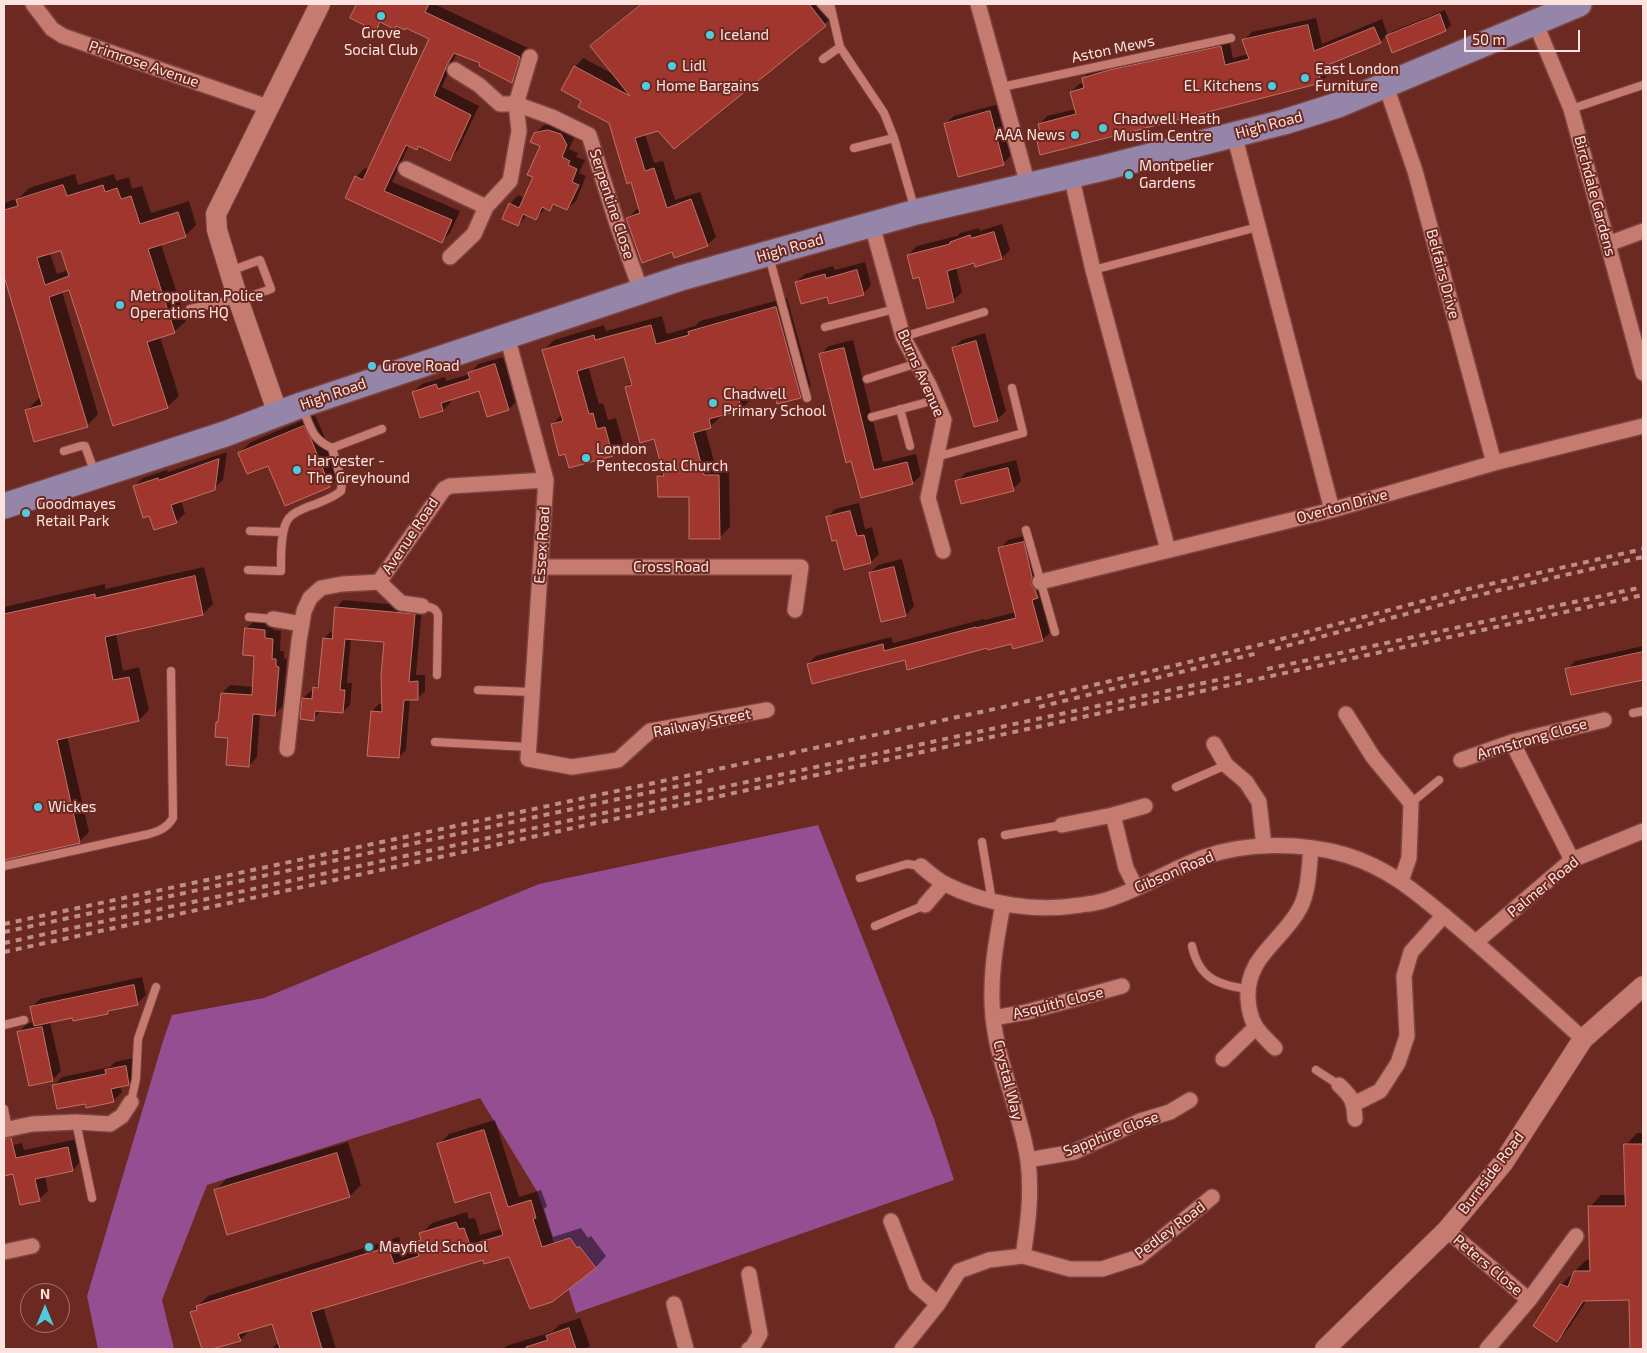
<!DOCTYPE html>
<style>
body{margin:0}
#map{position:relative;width:1647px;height:1353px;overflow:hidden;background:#6c2922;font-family:"Exo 2",sans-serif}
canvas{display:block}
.frame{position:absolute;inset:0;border:5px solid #fce3df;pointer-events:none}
.north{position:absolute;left:20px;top:1283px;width:50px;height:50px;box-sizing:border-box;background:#6c2922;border:1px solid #a6736e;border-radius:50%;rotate:0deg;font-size:14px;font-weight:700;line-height:20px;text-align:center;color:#fce3df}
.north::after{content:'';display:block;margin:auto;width:18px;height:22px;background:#53cadc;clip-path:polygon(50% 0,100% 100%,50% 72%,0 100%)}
.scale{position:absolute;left:1464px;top:30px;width:116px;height:22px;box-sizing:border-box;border:2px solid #fce3df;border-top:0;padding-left:6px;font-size:15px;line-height:18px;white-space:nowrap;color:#fce3df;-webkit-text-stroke:4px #6c2922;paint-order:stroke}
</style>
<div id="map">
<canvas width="1647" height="1353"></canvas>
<div class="frame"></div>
<div class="north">N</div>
<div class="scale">50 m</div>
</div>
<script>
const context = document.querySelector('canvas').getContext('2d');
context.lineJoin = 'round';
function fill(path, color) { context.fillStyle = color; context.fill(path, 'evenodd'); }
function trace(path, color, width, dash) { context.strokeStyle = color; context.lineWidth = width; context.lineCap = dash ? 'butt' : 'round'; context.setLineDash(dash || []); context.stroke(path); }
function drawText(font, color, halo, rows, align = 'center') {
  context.font = font + ' "Exo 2",sans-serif'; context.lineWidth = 4; context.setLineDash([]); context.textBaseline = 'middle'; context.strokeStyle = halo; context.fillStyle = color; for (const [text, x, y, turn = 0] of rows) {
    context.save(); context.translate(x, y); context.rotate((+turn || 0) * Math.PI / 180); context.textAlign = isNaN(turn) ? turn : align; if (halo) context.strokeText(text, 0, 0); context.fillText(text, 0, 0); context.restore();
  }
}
fill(new Path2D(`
 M818,825L934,1119L954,1180L576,1313L538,1193L480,1098L207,1185L162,1300L174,1349H98L87,1296L163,1041L172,1015L264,998L539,884Z`), '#944e91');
fill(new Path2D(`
 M354,4H434L528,48L521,72L512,81L482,63L457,52L442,87L479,106L458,150L450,159L420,145L416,149L409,145L392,182L460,211L450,233L441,242L356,177L365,168L369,170L431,38L396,25L383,22L375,29L357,6Z
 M642,4H824L834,16L674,148L659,129L645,134L654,163L663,161L675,200L700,192L716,237L707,245L673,251L628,218L636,210L640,208L610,122L583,101L575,67L583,58L615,75L591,46Z
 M1445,10L1451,25L1446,30L1393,51L1387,35L1380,42L1326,64L1329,74L1321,82L1036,133L1040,129L1039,125L1047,116L1076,109L1071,92L1079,84L1084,83L1083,78L1091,70L1229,39L1233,58L1249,54L1244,40L1252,32L1316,18L1322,44L1382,19L1388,36L1393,31Z
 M999,104L1012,155L1003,163L945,124L954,116Z
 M557,122L575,136L569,149L578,153L576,157L585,160L579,173L586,176L576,201L567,209L555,204L550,209L546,207L536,219L527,215L518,225L510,204L518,195L525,198L535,177L542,146L535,133L544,125Z
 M75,174L78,185L114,174L116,181L129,177L132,189L142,186L151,213L189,201L196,225L185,236L161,244L186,321L174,332L160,337L179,396L167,407L70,289L62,291L98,414L87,426L26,411L38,399L41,398L4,272V203L19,198L29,188ZM61,249L68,270L57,274L50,253Z
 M1002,224L1010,250L1002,258L974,262L956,267L962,292L954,300L928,307L920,276L908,255L917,246L957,236L960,233L979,228L980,231Z
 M865,262L871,285L863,294L828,295L796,282L805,274L833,266L835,270Z
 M787,298L811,386L800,396L773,386L750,393L752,398L741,409L721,414V416L711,426L705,428L715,465H729L730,527L720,537L690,496L659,477L664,471L655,438L626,387L632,382L625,356L588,366L599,404L603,403L608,420L616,418L623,444L612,454L566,452L552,425L562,414L544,350L554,340L604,325L606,331L662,316L667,334L695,326L700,321Z
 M985,333L1006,411L998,419L975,426L953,348L962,340Z
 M853,340L883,462L916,454L921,475L913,483L862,497L820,355L829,346Z
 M503,357L517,401L509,409L480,390L450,399L451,402L443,410L413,392L422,384L445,377L446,381L470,374L478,364Z
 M315,415L341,475L330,486L286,504L269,464L239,453L251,442Z
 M227,452L223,480L214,488L181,500L185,513L176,522L150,514L134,486L143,478L167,470L168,472Z
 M1016,460L1021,481L1013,489L957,482L965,473Z
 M859,503L865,529L872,527L879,554L871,562L837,539L827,518L835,509Z
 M1032,534L1040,568L1041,594L1051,632L1042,640L1012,643L906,659L808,664L816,656L891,637L893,643L984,619L985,620L1016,612L1000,549L1008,540Z
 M902,559L914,606L906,615L870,573L878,565Z
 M204,567L213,604L203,614L116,634L123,671L139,667L149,710L139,720L67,736L89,832L79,842L4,858V607L105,584V589Z
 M343,600L422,607L416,675H425V691L418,698H410L406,750L399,757L372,711L379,704H383L385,641L351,638L347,683H352L350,705L343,712L321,710L314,719L303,698L311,691H314V688L320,682L324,638L332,631H334L336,608Z
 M255,620L273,622V630L281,631L280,651H284V658L287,659L283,706L274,715L260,714L257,757L249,766L230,737L217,723L220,720L222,693L230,685L254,687L256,655L246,629Z
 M1643,646V679L1572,693L1567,670L1575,661Z
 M142,977L146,995L138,1003L112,1009L108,1013L73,1017L50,1022L61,1071L52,1080L19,1032L27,1024L34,1022L31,1008L40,999Z
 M134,1058L137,1076L128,1084L120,1086L122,1092L113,1101L86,1102L54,1085L62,1077L110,1067L115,1062Z
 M495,1120L519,1197L541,1190L547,1206L544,1209L553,1237L581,1228L588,1238L591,1236L606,1256L596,1267L551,1301L509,1255L484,1259L323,1307L336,1349H271L280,1342L273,1322L251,1329L240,1340L203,1349L192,1312L208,1296L399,1237L404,1254L418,1250L416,1243L422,1237L421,1234L432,1223L467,1212L469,1219L475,1218L480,1235L502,1229L491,1191L438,1145L449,1134Z
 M1637,1133H1643V1349H1631L1630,1299L1587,1300L1568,1329L1557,1340L1561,1285L1586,1260H1591L1590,1207L1601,1195H1626V1145Z
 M77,1139L81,1161L73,1170L45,1176L48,1191L39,1199L14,1173L4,1175V1147L22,1143L24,1150Z
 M348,1142L361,1185L350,1196L215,1191L226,1179Z
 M580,1318L590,1346L586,1349H503L506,1346L552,1332L559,1325Z`), '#0007');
const building = new Path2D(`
 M357,4H429L425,12L520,57L512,83L479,66L480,63L454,53L447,65L434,96L471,115L450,161L418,146L417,150L406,145L384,191L452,220L442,243L345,198L355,176L363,180L429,39L406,28L405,30L396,26L394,29L380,22L376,31L350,18Z
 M642,4H809L826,26L674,149L658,131L635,138L645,171L654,168L667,208L691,199L708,246L674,258L672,252L642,263L626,218L640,213L631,182L627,184L609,123L578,107L581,101L561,90L574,66L630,96L590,46Z
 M1440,14L1446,31L1392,53L1386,36Z
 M1308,25L1314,51L1374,27L1381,43L1318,69L1321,83L1040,155L1035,132L1040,131L1038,124L1076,114L1070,92L1084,88L1082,78L1109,70L1221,46L1225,65L1249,59L1242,40Z
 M990,111L1004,165L958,177L944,124Z
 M548,130L561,134L567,145L562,157L570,161L568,165L577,169L572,182L579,185L567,210L553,204L550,211L542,207L536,220L523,214L518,226L502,219L509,203L519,208L533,177L527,175L540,146L530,142L534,133Z
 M63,185L67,196L103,185L105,192L117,188L121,199L131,196L140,224L178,212L186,237L148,249L175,333L147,342L168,408L113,426L69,290L49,297L88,427L34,442L25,410L42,405L4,276V210L18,206L16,200ZM61,251L69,276L45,285L37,258Z
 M994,232L1002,259L975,267L974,263L947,271L954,302L927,309L919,277L913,279L907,255L950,244V242L970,235L971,238Z
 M857,270L864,295L829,304L827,297L801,304L795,282L825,274L826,278Z
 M776,307L801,398L777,404L772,388L738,397L742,410L709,419L711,428L693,433L704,475H719L720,539H689V497H658L657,476H664L654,439L640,443L625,387L632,385L624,357L577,371L589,414L593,413L597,429L605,427L613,456L569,468L565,454L559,456L551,424L563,421L542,350L594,335L595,340L651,325L656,344L689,335L688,332Z
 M976,341L998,421L974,427L952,348Z
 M844,348L874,470L907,462L913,484L861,498L851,461L846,463L819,354Z
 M495,364L509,410L487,417L479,391L441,403L443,411L420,418L412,392L436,384L438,389L470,379L468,373Z
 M304,426L311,439L330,487L285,506L268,466L247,474L238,453Z
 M219,459L215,490L171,505L177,523L154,530L149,516L143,518L133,486L158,478L159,480Z
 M1008,468L1014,491L961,504L955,481Z
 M850,511L857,536L864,535L871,563L844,570L836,540L832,541L826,517Z
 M1024,542L1032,577L1031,584L1035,590L1038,598L1032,600L1043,641L1013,649L1011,644L988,650L987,648L907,670L905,660L812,684L807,664L883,644L884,651L976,627V628L1016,618L998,548Z
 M894,567L906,616L881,622L869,573Z
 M195,576L203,615L105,637L113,680L129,677L139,721L57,740L80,843L4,860V614L95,594V598Z
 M335,607L415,614L409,682L418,681V700H404L399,758L367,756L371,711L382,712L381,675L384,642L345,639L340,690H345L343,713L315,711L314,721L300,719L302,698L312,699L313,687L318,688L323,638L332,639Z
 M245,628L265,630V638L273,639L272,659H276V666L279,667L275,716L253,714L249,767L226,765L228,738L215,737L216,722H218L221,693L252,695L254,656L243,655Z
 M1643,652V680L1571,695L1565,669Z
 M134,985L138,1005L108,1011V1014L73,1021L72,1018L34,1026L30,1007Z
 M42,1027L53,1081L29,1086L17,1032Z
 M126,1066L129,1085L111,1089L114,1102L86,1108L85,1104L57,1109L52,1085L106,1074L105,1070Z
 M484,1130L508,1207L531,1200L536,1218L533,1219L542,1247L570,1238L577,1248L579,1246L596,1268L552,1302L530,1309L509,1257L484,1264L483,1260L311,1312L322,1349H280L272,1324L238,1334L241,1341L212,1349H202L190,1312L197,1310L196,1306L388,1247L394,1264L419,1256L415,1242L421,1240L419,1233L456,1222L459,1229L464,1228L470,1245L503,1235L490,1192L455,1203L437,1144Z
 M11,1138L16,1158L68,1147L73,1171L35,1179L40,1201L20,1205L13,1174L4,1176V1139Z
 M1624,1144H1643V1349H1630L1629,1300L1583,1301L1557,1342L1533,1326L1560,1284L1568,1287L1574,1271H1590L1588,1206H1625Z
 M337,1153L350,1197L227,1235L214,1190Z
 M569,1328L576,1349H526V1347L548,1340L546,1336Z`);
fill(building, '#a0362d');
trace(building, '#be7368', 1);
const service = new Path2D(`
 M821,4L832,16
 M830,4L840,47
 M823,59L840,47L884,113L894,138L915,210
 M1002,87L1231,38
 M1571,109L1643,85
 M854,148L894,138
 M769,256L807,398
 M1093,270L1258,227
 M190,309L251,296L271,289L260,260L230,271
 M825,327L895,309
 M903,337L984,312
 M867,379L918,363
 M302,407C311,427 311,439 332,448L382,429
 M900,409L910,446
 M872,417L935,400
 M64,451L81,446H85L95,473
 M936,457L1023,433L1012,388
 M1026,530L1055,632
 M250,531L283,532
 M248,570L281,571C281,558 280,528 289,518C295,511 305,508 313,505C323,501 333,498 341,491L342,482L332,448
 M422,606C429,607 436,607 438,615L437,675
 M249,617L273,619
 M478,690L532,692
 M1633,713L1643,711
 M435,742L528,747
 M1176,787L1226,765
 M1411,803L1439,780
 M1005,835L1062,825
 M982,842L992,901
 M4,866L149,834C159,831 167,828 173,818L171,671
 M860,878L907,864L921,866
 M875,926L925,905
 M1192,946C1199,978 1217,985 1248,989
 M4,1025L24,1020
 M1316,1070L1339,1085
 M131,1102L136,1079L138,1039L156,987
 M4,1109L8,1129
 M76,1122L92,1198`);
const minor = new Path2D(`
 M33,4L52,29L63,36L268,107
 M978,4L1028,185
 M1535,22L1571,109L1643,373
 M455,70L479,85L500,104H516L552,117L589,135L617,224L641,291
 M1386,86L1415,171L1494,463
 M1234,134L1332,510
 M406,169L486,207L510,181L519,131L516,104L530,57
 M1071,175L1093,270L1168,550
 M872,225L903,337L929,385L944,420L928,498L943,551
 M1608,244L1643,231
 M450,257L474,234L486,207
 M507,336L546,480L528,759L572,767L618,760L650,731L767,710
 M541,567H801L795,610
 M379,582L444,489L450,486L546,480
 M379,582L401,603L422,606
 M1040,582L1332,510L1494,463L1643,426
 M273,619L302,624
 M1346,714L1373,757L1411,803L1409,858L1401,881
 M1512,742L1572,860
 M1214,744L1226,765L1246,782L1259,802L1264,846
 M287,749L299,641L304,611L310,598L321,588L342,584L379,582
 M1461,760L1512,742L1604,720
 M1113,815L1126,868L1136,888
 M1062,825L1113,815L1145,806
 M921,866C928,872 936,879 945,884C987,905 1035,912 1081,905C1088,904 1096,903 1103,901C1138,891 1169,870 1204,857C1247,842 1302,842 1346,855C1391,869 1418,894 1453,923C1498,961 1540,1000 1583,1039
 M1003,904C996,942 989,979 993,1017C998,1067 1021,1112 1028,1161C1032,1194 1028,1224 1023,1256
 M925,905L944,883
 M1476,942L1572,860L1643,831
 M993,1018L1027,1012L1122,986
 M1275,1048C1258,1031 1250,1025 1248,999C1246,956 1282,942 1300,908C1309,891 1309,867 1311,848
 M1223,1059L1255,1028
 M1339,1085C1352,1097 1354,1101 1355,1119
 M1354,1104L1380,1091L1398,1063L1407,1036L1404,976L1411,952L1444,915
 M4,1130L32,1124L76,1122L110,1124L122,1116L131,1102
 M1028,1160L1074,1152L1140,1121L1170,1112L1190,1100
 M891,1221L916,1285L938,1304
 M1447,1230L1529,1300
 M4,1252L32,1246
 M674,1304L686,1349
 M749,1349L752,1348L760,1334L749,1274
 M902,1349L938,1304L959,1271L989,1260L1023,1256L1070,1269H1102L1139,1257L1212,1197
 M1487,1349L1529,1300L1576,1236`);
const tertiary = new Path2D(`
 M278,414L238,299L217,230L216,214L320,4
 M1325,1349L1447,1230L1503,1163L1583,1039L1643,986`);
const primary = new Path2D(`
 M4,506L225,434L301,405L681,278L916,212L1103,168L1284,122L1338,105L1579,4`);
trace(service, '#7a4440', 10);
trace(minor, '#7a4440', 18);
trace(tertiary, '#7a4440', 22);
trace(primary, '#7a4440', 28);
trace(service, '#c67b70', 8);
trace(minor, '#c67b70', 15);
trace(tertiary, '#c67b70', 20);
trace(primary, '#9585a8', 25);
trace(new Path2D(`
 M1275,649L1466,598L1643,557
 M1267,669L1643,587
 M1039,707L1258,653
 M4,924L999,708L1259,645L1464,590L1643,549
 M4,932L702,781
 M4,943L1245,674
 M4,952L1643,595`), '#bb8e89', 4, [6, 6]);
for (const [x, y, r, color] of [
 [381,16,5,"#53cadc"],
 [710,35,5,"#53cadc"],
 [672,66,5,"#53cadc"],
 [1305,78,5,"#53cadc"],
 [646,86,5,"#53cadc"],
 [1272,86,5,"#53cadc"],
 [1103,128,5,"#53cadc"],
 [1075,135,5,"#53cadc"],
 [1129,175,5,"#53cadc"],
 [120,305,5,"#53cadc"],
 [372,366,5,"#53cadc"],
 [713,403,5,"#53cadc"],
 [586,458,5,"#53cadc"],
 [297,470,5,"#53cadc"],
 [26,513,5,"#53cadc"],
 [38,807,5,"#53cadc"],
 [369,1247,5,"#53cadc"]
]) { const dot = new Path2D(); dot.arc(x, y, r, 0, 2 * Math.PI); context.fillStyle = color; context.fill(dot); trace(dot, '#6c2922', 2); }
drawText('15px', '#fce3df', '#6c2922', [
 ["Grove",381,33,"center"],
 ["Social Club",381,50,"center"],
 ["Iceland",720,35],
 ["Lidl",682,66],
 ["East London",1315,69],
 ["Furniture",1315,86],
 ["Home Bargains",656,86],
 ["EL Kitchens",1262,86,"right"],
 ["Chadwell Heath",1113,119],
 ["Muslim Centre",1113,136],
 ["AAA News",1065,135,"right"],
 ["Montpelier",1139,166],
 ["Gardens",1139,183],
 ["Metropolitan Police",130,296],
 ["Operations HQ",130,313],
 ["Grove Road",382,366],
 ["Chadwell",723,394],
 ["Primary School",723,411],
 ["London",596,449],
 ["Pentecostal Church",596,466],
 ["Harvester -",307,461],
 ["The Greyhound",307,478],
 ["Goodmayes",36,504],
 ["Retail Park",36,521],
 ["Wickes",48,807],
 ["Mayfield School",379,1247]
], 'left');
drawText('15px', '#fce3df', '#6c2922', [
 ["Aston Mews",1113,49,-12],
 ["Primrose Avenue",144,64,19],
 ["High Road",1269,125,-15],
 ["Birchdale Gardens",1595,196,75],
 ["Serpentine Close",612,204,72],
 ["High Road",790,248,-16],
 ["Belfairs Drive",1443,274,75],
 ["Burns Avenue",921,373,66],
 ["High Road",333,394,-19],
 ["Overton Drive",1342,506,-15],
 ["Avenue Road",410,536,-56],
 ["Essex Road",542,545,-86],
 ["Cross Road",671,567],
 ["Railway Street",702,723,-11],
 ["Armstrong Close",1532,739,-16],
 ["Gibson Road",1174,872,-23],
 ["Palmer Road",1543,887,-39],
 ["Asquith Close",1058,1003,-14],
 ["Crystal Way",1008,1080,76],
 ["Sapphire Close",1111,1134,-21],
 ["Burnside Road",1491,1173,-53],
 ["Pedley Road",1170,1230,-37],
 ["Peters Close",1488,1265,40]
]);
</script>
